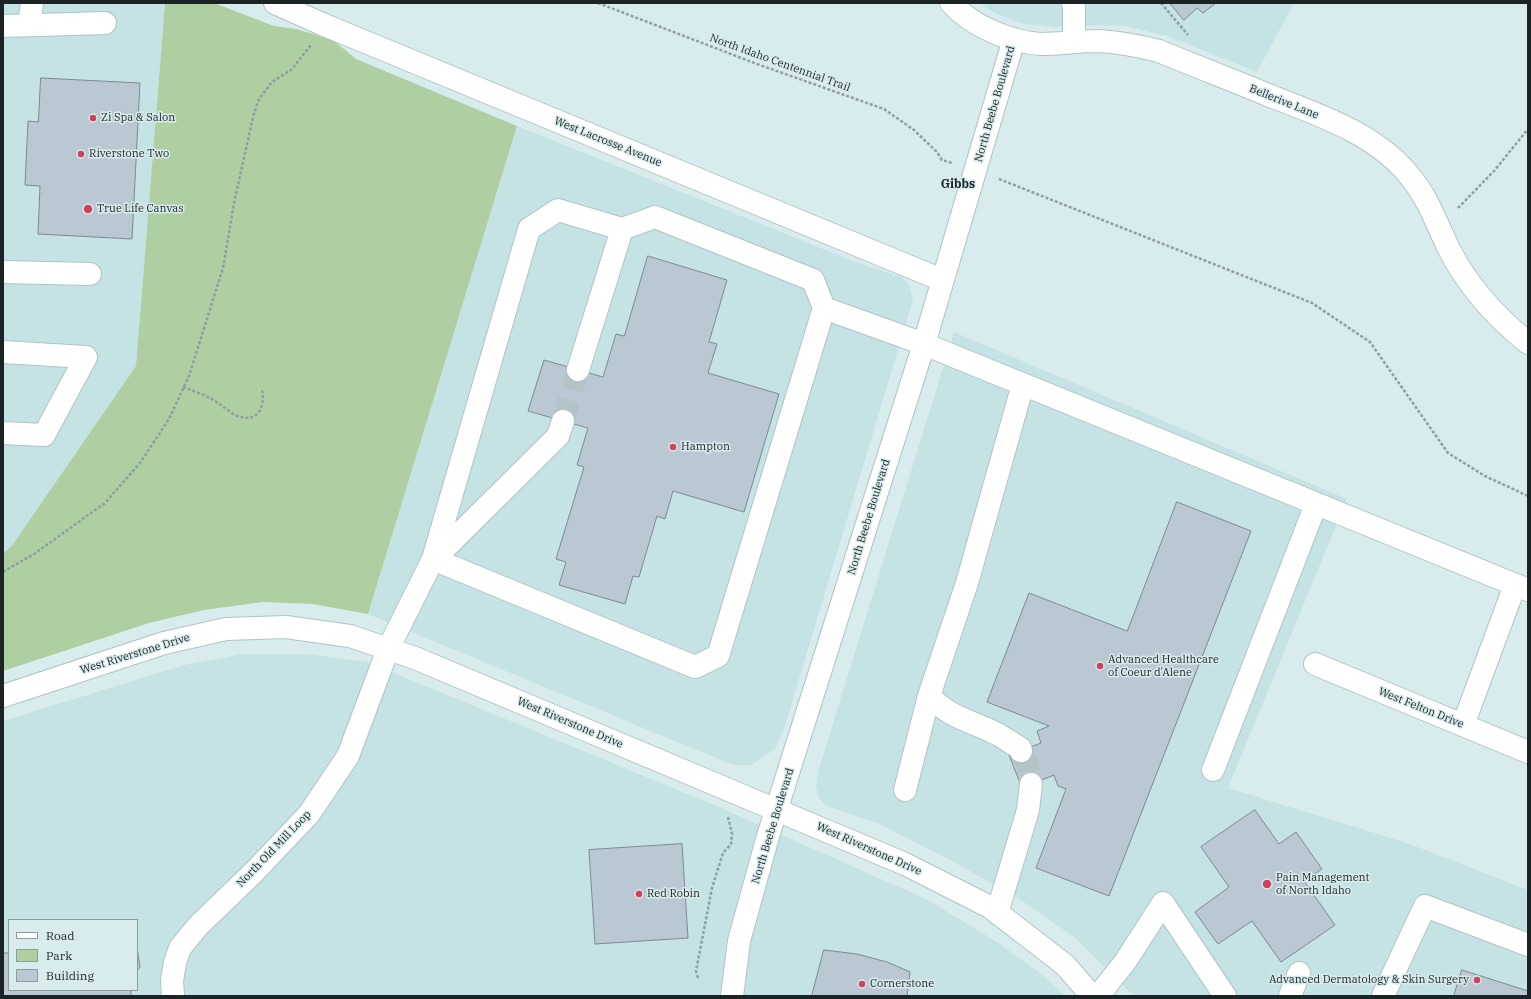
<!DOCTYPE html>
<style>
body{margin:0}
#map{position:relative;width:1531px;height:999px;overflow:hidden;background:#d8ecee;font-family:"IBM Plex Serif",serif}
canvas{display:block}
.frame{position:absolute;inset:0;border:4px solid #1c2324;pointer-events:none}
.legend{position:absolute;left:8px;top:919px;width:130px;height:72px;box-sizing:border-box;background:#d8ecee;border:1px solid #8d9c9d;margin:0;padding:5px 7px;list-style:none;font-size:12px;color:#1c2324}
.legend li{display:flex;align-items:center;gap:8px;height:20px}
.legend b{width:20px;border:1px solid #8d9c9d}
</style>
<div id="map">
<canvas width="1531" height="999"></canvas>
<div class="frame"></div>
<ul class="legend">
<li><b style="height:5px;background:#fff"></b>Road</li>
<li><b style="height:11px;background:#afcfa2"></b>Park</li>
<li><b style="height:11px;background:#bac8d3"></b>Building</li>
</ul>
</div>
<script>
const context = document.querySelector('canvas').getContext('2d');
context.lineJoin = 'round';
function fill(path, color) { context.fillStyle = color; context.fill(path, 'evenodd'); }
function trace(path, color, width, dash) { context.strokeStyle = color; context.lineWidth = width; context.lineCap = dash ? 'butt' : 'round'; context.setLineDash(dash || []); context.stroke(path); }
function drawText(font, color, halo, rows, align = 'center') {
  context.font = font + ' "IBM Plex Serif",serif'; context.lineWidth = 3; context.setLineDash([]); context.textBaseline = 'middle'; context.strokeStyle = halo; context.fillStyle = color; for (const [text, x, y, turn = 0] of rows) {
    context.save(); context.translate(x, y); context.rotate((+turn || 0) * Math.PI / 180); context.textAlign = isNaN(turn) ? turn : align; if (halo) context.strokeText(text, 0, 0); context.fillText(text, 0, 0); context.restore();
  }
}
fill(new Path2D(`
 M3,3H165L136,366L11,548L3,553Z
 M979,3H1294L1257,72L1167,36L1125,26L1101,25L1056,27L1024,24L997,14Z
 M517,126L858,263L902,277L910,286L913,300L784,729L775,749L751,765H733L368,614Z
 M954,332L1347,499L1228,788L1407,843L1528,890V996H1134L1074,937L1018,898L952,861L877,823L827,806L818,797L816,785L818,772Z
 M242,654H306L367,662L719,807L928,900L997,942L1045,977L1065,996H3V721L184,665ZM9,920H137V990H9Z`), '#c5e2e5');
fill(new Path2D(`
 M165,3H214L274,26L296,29L333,40L356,59L517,126L368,614L312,604L263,602L204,610L149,623L3,671V553L11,547L136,366Z`), '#afcfa2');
const building = new Path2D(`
 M1170,3H1216L1203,13L1197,8L1184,20Z
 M41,78L140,83L132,239L38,234L40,186L25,185L28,121L38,122Z
 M648,256L727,280L709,342L717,344L708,373L779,394L744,512L673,491L665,519L657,516L639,577L633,576L625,604L559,585L566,562L556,559L584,467L577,465L588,428L528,411L544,360L603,377L616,334L624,336Z
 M1177,502L1251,531L1109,896L1036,868L1066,789L1058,786L1054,775L1022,788L1009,755L1041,743L1037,731L1049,726L987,702L1029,593L1127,631Z
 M1255,810L1279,844L1296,832L1322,869L1304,881L1335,925L1281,962L1252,921L1218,944L1195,912L1229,887L1201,847Z
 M682,844L688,938L595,944L589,850Z
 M137,948L140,967L137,971Z
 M824,950L857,954L887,962L910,972L907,996H812Z
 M3,953H9V990H131V996H3Z
 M1462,970L1528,991V996H1454Z`);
fill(building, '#bac8d3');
trace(building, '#7c8a93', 1);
trace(new Path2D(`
 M563,421L578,370
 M1021,751L1028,766L1031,784`), '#b2c4c6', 22, [22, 11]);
const minor = new Path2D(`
 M275,3L322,24L942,280
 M951,3C972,26 1009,42 1041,44C1060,44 1079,41 1099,41C1119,42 1139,46 1159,51C1195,66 1232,80 1268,95C1319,115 1378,134 1412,179C1429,200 1437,225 1449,249C1467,285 1496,317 1528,343
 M1073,3L1074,8V42
 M29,25L32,3
 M3,26L105,23
 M3,272L90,274
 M3,352L86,357L44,435L3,433
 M578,370L622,229
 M433,559L529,229L558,210L622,229L655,217L813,280L824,308
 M434,559L558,436L563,421
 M1315,664L1528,752
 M3,696L164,643L226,629L286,627L350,636L415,658L905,864L990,907L1065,965L1092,996
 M1463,725L1515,585
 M1021,751L1020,748C1013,744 1006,739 999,735C971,720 953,720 929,696L967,583L1023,384
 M1213,770L1316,504
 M905,790L929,696
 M997,913L1028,810L1031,784
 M173,996L172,981L175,962L180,948L198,926L255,871L309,814L348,756L388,649L433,559L695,667L718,656L824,308L924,344L1528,590
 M732,996L739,941L768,836L924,344L1014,39
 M1098,996L1125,962L1163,903L1225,996
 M1290,996L1299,973
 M1383,996L1425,906L1528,945`);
trace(minor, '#b0c4c6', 24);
trace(new Path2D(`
 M598,3L757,64L884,109L914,130L937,152L942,160L952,163
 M1161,3L1188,35
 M999,179L1312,303L1370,342L1448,453L1485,476L1528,496
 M1458,208L1494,171L1528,129
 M183,387C194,391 205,395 215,401C223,406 232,415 241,417C260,422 265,404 262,390
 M3,572L34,554L105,503L140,463L169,419L189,376L223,268L234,203L253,117L259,99L272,82L291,70L311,45
 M698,978L696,971L712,888L723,853L731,844L732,834L728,817`), '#8f9ea0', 2.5, [3, 2]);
trace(minor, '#fff', 22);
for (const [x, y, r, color] of [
 [93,118,4,"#d0405a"],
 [81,154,4,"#d0405a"],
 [88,209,5,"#d0405a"],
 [673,447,4,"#d0405a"],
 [1100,666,4,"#d0405a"],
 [1267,884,5,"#d0405a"],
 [639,894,4,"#d0405a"],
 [1477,980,4,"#d0405a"],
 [862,984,4,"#d0405a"]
]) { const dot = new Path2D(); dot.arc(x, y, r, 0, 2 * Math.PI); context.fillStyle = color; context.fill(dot); trace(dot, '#d8ecee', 1.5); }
drawText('11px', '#1c2324', '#d8ecee', [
 ["North Idaho Centennial Trail",780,63,20],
 ["Bellerive Lane",1284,102,22],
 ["North Beebe Boulevard",995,104,-74],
 ["West Lacrosse Avenue",608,142,22],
 ["North Beebe Boulevard",869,517,-73],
 ["West Riverstone Drive",135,654,-17],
 ["West Felton Drive",1421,708,22],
 ["West Riverstone Drive",570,723,23],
 ["North Beebe Boulevard",773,826,-73],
 ["North Old Mill Loop",274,849,-46],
 ["West Riverstone Drive",869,849,24]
]);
drawText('11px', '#1c2324', '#d8ecee', [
 ["Zi Spa & Salon",101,118],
 ["Riverstone Two",89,154],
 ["True Life Canvas",97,209],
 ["Hampton",681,447],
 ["Advanced Healthcare",1108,660],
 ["of Coeur d'Alene",1108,673],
 ["Pain Management",1276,878],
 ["of North Idaho",1276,891],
 ["Red Robin",647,894],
 ["Advanced Dermatology & Skin Surgery",1469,980,"right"],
 ["Cornerstone",870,984]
], 'left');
drawText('bold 12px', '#1c2324', '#d8ecee', [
 ["Gibbs",958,185]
]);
</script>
